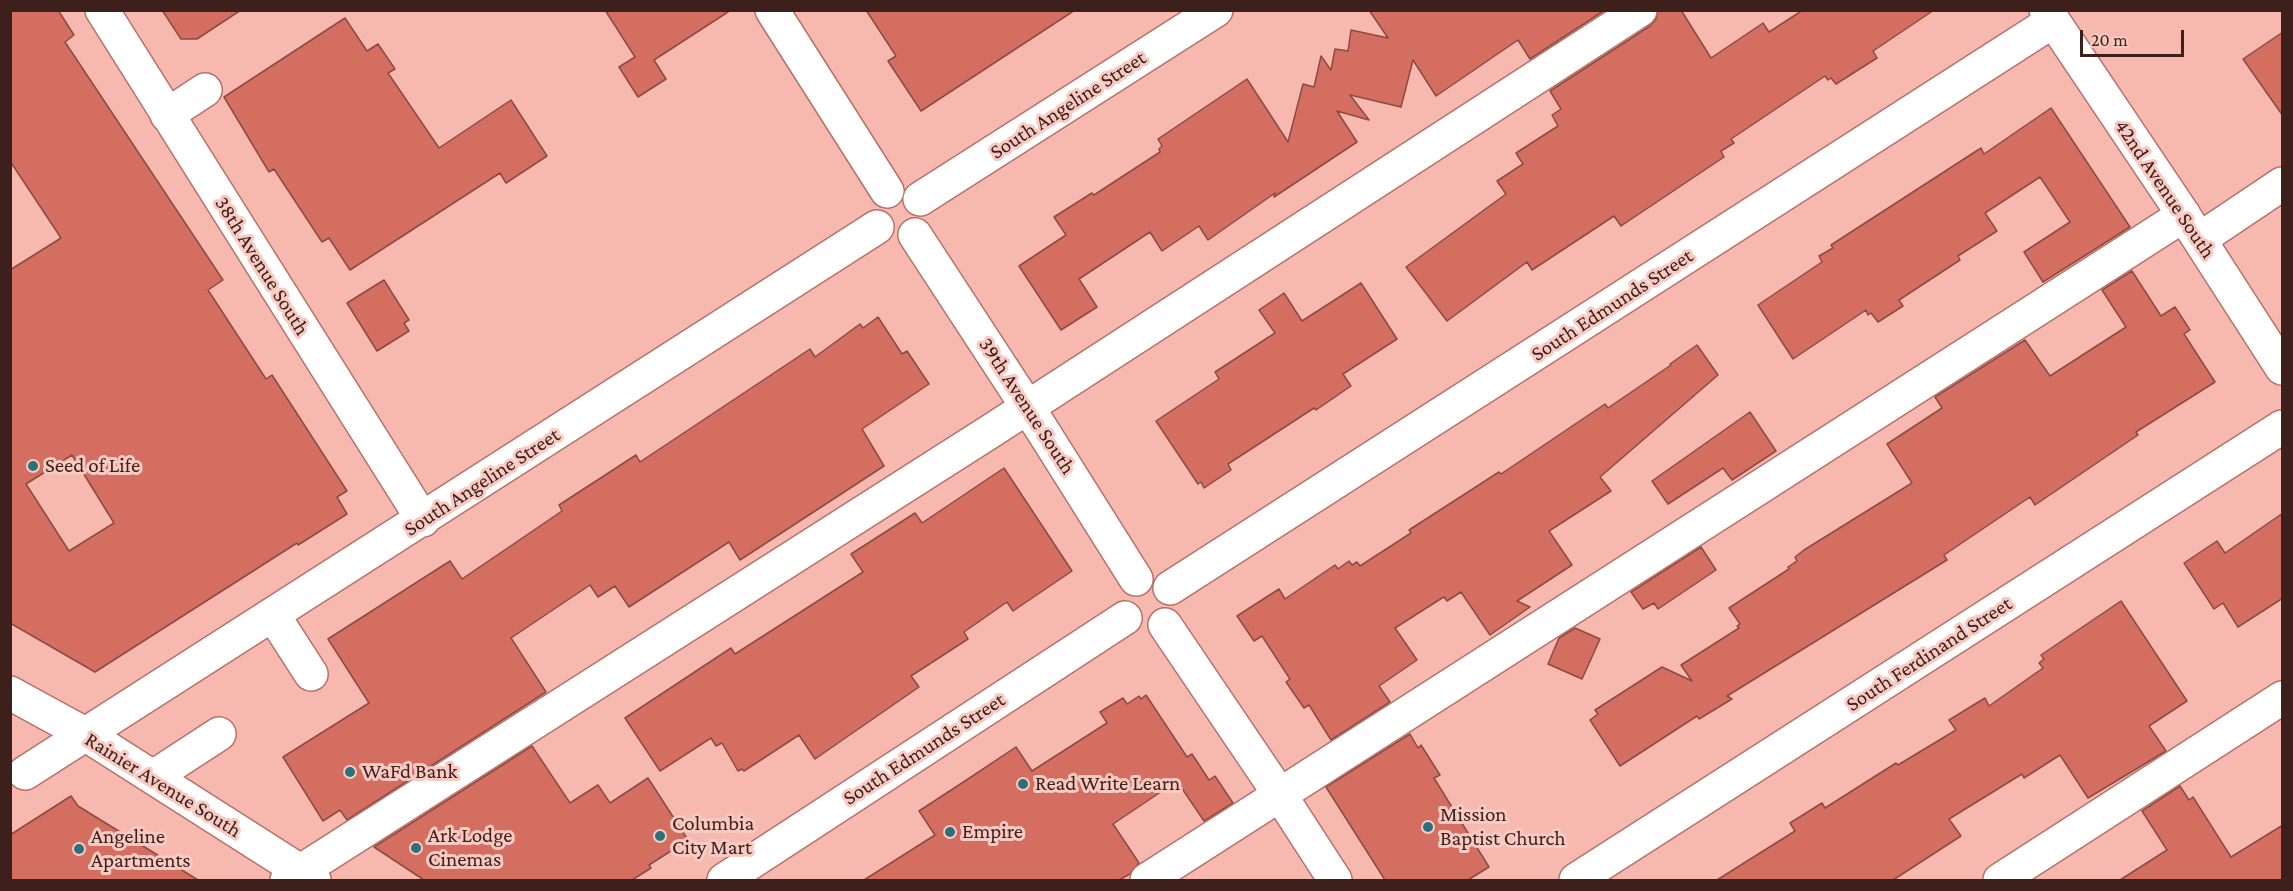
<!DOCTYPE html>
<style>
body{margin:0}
#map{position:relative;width:2293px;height:891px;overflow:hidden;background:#f6b8af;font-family:"Crimson Pro",serif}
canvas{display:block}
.frame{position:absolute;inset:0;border:12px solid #3d201c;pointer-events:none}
.scale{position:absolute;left:2080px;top:30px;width:104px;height:27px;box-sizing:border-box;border:3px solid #3d201c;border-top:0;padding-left:8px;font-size:18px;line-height:21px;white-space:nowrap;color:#3d201c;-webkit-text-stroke:4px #f9cac2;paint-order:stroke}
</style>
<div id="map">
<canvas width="2293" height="891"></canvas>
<div class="frame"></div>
<div class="scale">20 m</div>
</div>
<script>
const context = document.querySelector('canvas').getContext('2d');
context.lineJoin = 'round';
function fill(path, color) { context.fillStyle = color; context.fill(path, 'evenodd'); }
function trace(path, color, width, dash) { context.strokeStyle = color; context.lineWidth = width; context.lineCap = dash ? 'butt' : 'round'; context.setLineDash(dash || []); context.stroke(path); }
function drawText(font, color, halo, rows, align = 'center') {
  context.font = font + ' "Crimson Pro",serif'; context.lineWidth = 6; context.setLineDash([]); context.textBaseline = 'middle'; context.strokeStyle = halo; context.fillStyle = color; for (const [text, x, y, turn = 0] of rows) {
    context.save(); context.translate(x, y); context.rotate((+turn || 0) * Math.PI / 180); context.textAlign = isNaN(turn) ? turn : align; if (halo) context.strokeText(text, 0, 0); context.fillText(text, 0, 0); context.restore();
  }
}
const building = new Path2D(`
 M10,10H58L74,35L65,42L223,280L208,290L266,379L272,375L347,491L337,497L347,514L298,545L297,543L95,672L10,623V270L61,238L10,161ZM72,455L114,523L69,551L26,484Z
 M162,10H241L197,39H181Z
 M605,10H731L654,60L666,79L638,97L619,67L635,57Z
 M866,10H1075L921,111L888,61L896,56Z
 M1369,10H1605L1530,59L1518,40L1436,96L1413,60L1401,107L1350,95L1369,120L1337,111L1357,142L1274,197L1275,193L1208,240L1199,226L1162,251L1150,232L1079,279L1097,307L1061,330L1019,266L1066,235L1054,217L1092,193L1094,195L1160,152L1159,149L1162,146L1158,139L1247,79L1288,142L1303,84L1314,87L1321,56L1331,70L1335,49L1348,51L1351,30L1388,38Z
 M1658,10H1681L1711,58L1763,23L1769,32L1803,10H1934L1873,51L1877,58L1836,84L1831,78L1828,80L1825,76L1731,139L1734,143L1721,151L1724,157L1621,226L1614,216L1532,270L1527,262L1447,321L1406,267L1506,194L1497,181L1523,164L1516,153L1558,126L1552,115L1561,109L1550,91L1650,26L1656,19Z
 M345,18L367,51L378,44L395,69L388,73L439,148L511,100L547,156L506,183L500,173L350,270L329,238L322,242L274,169L269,172L224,97Z
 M2283,32V116L2243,59Z
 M2051,108L2130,227L2043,282L2024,252L2070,222L2040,177L1985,213L1997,231L1958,256L1960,260L1899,300L1903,306L1878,322L1871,313L1868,315L1866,310L1793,359L1758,305L1822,262L1819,256L1833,248L1831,245L1981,148L1984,154Z
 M2132,271L2161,316L2175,307L2190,330L2184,334L2215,382L2136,432L2138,435L2035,505L2030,497L1944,555L1947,560L1727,696L1732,699L1699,719L1697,716L1620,766L1590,720L1598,714L1595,710L1662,667L1692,681L1681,665L1739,628L1737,626L1740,624L1729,608L1789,569L1788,567L1797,561L1795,557L1804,550L1912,483L1887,444L1942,408L1935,397L2025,340L2050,376L2126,327L2102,290Z
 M384,280L409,320L404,323L409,331L377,351L347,303Z
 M1361,283L1397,339L1343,374L1351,386L1316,410L1314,408L1228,464L1231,470L1204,488L1201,482L1198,484L1156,421L1219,379L1215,372L1275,333L1259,310L1284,293L1302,321Z
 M878,317L902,354L907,351L929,384L862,429L884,466L740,560L729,542L629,607L615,586L598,597L590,585L511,638L546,692L347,820L340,810L323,821L283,757L369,703L328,639L450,561L462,579L562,511L559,505L636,455L640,462L810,349L815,357L860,324L863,328Z
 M1697,345L1718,375L1600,477L1611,491L1549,531L1572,565L1517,601L1530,607L1490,635L1461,592L1447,601L1444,597L1442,598L1395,628L1417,660L1379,686L1390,702L1331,740L1309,705L1304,708L1286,682L1290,679L1262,636L1254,641L1237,616L1279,589L1285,599L1335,565L1338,569L1349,561L1352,565L1357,562L1360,566L1411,533L1409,530L1499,472L1501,474L1605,404L1608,408L1671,365L1670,364Z
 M1750,412L1776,451L1732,480L1723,468L1668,504L1652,481Z
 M1004,468L1072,571L1013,611L1007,602L964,632L968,639L911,676L919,687L815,759L799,735L744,771L742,769L738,771L722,743L716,746L711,738L660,771L625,718L731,648L735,654L863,572L851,554L915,513L922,523Z
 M2283,513V598L2238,627L2223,603L2214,609L2184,563L2217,541L2225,553Z
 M1701,547L1716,570L1658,609L1654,603L1643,609L1631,592Z
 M2121,601L2187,701L2149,726L2166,751L2088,798L2060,755L2024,778L2022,774L1949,819L1961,836L1893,880H1717L1795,831L1790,823L1822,803L1825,808L1896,763L1898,765L1956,730L1949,720L1985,698L1989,706L2043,668L2039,663L2044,659L2041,655Z
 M1575,628L1600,639L1582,679L1548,664L1559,638Z
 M1146,695L1187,757L1192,754L1209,780L1215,776L1233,803L1204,821L1177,781L1113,824L1139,863L1130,874L1119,880H864L935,835L919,811L968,779L1016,747L1032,771L1107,723L1100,712L1123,698L1127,704L1139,696L1141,699Z
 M1410,734L1418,748L1421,745L1440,775L1434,778L1489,867L1468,880H1385L1326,787Z
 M532,746L570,803L598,785L610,803L648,778L688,840L649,865L651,868L632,880H424L374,847Z
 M2180,786L2189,800L2193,797L2231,857L2283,825V880H2120L2167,850L2142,811Z
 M71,796L78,806L198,880H10V835Z`);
fill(building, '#d36e61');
trace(building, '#8d4a41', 1.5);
const minor = new Path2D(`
 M102,10L423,520
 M772,10L887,191
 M2046,10L2179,208L2282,368
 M167,115L205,90
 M920,199L1216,10
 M915,235L1041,428L1136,579
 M2200,239L2282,184
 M1170,588L2053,21
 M273,615L311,674
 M1165,625L1280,795L1335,880
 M25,773L877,227
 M153,777L219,734
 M287,880L994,429L1640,10
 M724,880L1125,618
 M1147,880L2184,215
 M1576,880L2282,427
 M2000,880L2282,698`);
const major = new Path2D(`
 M10,693L85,734L314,880`);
trace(minor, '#b87167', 36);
trace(major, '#b87167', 36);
trace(minor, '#fff', 33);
trace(major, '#fff', 33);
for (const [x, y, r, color] of [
 [33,466,6,"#29727c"],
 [350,772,6,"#29727c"],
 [1023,784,6,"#29727c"],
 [1428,827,6,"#29727c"],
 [950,832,6,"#29727c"],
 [660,836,6,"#29727c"],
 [416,848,6,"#29727c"],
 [79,849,6,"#29727c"]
]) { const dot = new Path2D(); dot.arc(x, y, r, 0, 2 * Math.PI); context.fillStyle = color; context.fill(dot); trace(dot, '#f9cac2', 2); }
drawText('21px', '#3d201c', '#f9cac2', [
 ["South Angeline Street",1068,105,-33],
 ["42nd Avenue South",2165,189,56],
 ["38th Avenue South",262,266,58],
 ["South Edmunds Street",1612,305,-33],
 ["39th Avenue South",1027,406,57],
 ["South Angeline Street",482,482,-33],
 ["South Ferdinand Street",1929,654,-33],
 ["South Edmunds Street",924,749,-33],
 ["Rainier Avenue South",163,785,32]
]);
drawText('21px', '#3d201c', '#f9cac2', [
 ["Seed of Life",45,466],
 ["WaFd Bank",362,772],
 ["Read Write Learn",1035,784],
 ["Mission",1440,815],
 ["Baptist Church",1440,839],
 ["Columbia",672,824],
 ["City Mart",672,848],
 ["Empire",962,832],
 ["Ark Lodge",428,836],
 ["Cinemas",428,860],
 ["Angeline",91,837],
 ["Apartments",91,861]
], 'left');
</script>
